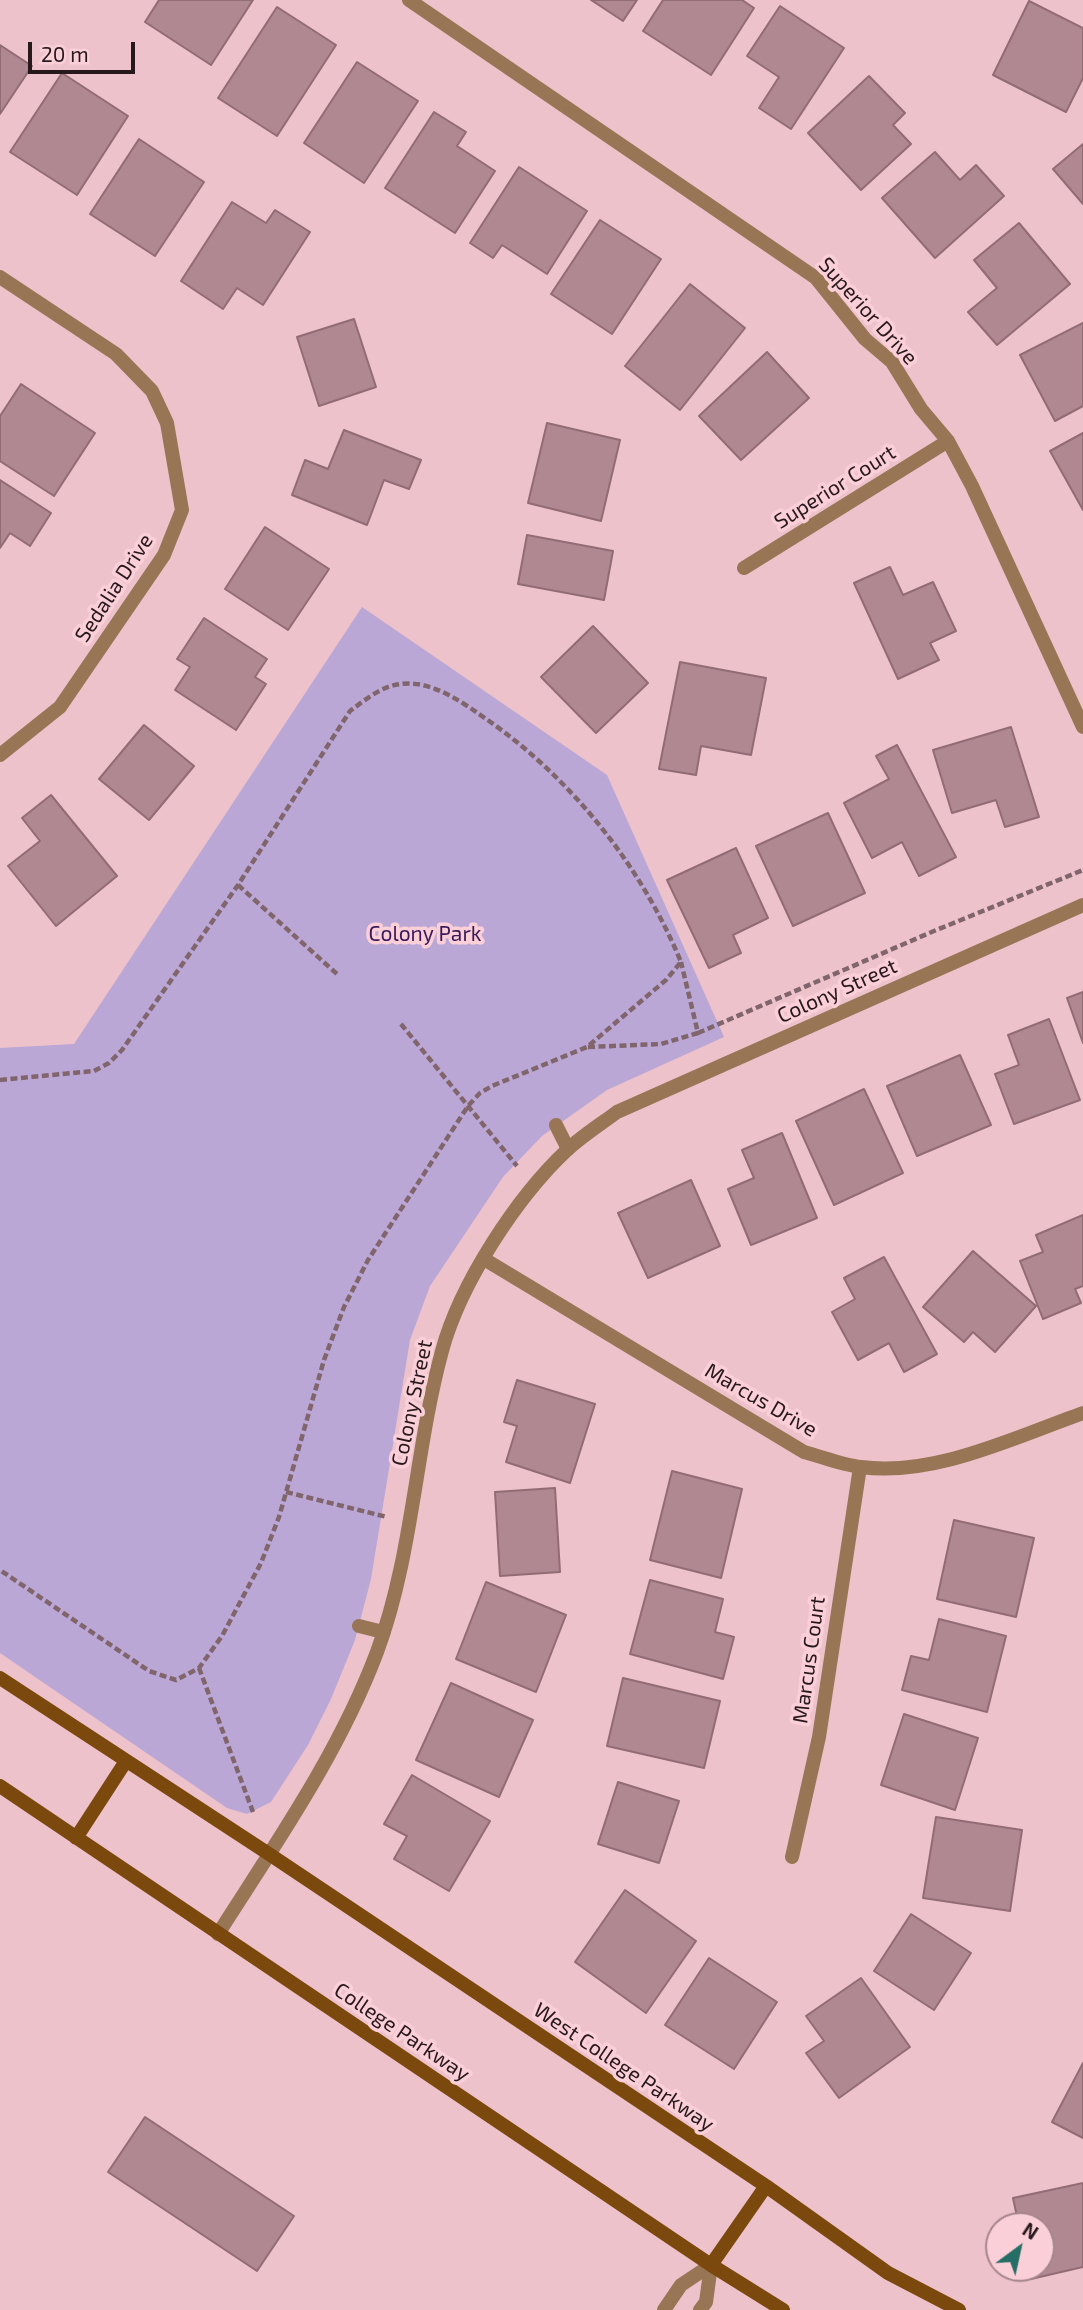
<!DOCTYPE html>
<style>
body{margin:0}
#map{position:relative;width:1083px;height:2310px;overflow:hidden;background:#edc2cb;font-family:"Exo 2",sans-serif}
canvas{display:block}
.north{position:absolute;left:985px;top:2212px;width:70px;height:70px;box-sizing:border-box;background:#facfd8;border:2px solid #a6868d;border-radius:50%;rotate:33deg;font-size:19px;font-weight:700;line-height:28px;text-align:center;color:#27181c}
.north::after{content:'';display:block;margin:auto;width:24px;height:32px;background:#266e65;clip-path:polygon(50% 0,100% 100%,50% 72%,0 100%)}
.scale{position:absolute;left:28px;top:42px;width:107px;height:32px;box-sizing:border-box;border:4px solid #27181c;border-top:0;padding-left:9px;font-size:21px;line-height:24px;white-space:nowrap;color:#27181c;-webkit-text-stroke:5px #facfd8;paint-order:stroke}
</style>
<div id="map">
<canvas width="1083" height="2310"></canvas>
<div class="north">N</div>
<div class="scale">20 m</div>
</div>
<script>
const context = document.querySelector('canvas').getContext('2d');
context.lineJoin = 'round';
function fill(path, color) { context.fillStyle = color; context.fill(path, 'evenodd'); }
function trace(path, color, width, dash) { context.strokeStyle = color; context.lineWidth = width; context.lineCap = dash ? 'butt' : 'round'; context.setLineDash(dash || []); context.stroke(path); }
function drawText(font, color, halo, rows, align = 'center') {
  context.font = font + ' "Exo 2",sans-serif'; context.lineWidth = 7; context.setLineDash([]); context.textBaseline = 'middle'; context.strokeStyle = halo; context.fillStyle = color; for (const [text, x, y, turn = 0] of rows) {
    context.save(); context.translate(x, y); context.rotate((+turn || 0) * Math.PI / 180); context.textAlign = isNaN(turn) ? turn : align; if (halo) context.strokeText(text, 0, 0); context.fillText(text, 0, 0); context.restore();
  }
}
fill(new Path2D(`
 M362,607L607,775L724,1037L607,1090L542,1136L503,1177L430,1286L410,1340L371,1579L355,1640L331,1699L308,1745L271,1802L247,1814L227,1808L0,1653V1048L74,1044Z`), '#baa7d5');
const building = new Path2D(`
 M159,0H253L211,65L145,22Z
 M591,0H637L623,21Z
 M663,0H742L754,8L711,75L643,31Z
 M1029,1L1083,28V78L1066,112L993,75Z
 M780,6L844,48L791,129L759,108L779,77L747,56Z
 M277,7L336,45L277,136L218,98Z
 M0,45L32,66L0,114Z
 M357,62L418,101L364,183L304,143Z
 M62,73L128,116L77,195L10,152Z
 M869,76L905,113L893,125L911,144L861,190L808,133Z
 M434,112L466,132L457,146L495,171L455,233L385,188Z
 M139,139L204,182L155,256L90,214Z
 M1083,144V204L1053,169Z
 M935,152L960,180L976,165L1004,196L935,258L882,198Z
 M519,167L587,211L547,274L502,245L493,258L470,243Z
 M232,202L266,223L275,210L310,232L263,305L237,288L223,309L181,281Z
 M600,220L661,259L612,334L551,294Z
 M1019,223L1070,284L997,345L968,312L997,288L974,260Z
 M690,284L745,328L680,410L625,366Z
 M354,319L376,387L319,406L297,337Z
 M1083,323V406L1055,421L1020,355Z
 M767,352L809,398L741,460L699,416Z
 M21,384L95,433L54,496L0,461V416Z
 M547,423L620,440L601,521L528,503Z
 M344,430L421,460L409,489L384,480L367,525L292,495L305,460L328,469Z
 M1083,433V510L1050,451Z
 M0,480L51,513L30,546L10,533L0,548Z
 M265,527L329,569L288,630L225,589Z
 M527,535L613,551L604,600L518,584Z
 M890,567L903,595L933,582L956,631L930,643L939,660L898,679L854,583Z
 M204,618L267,659L255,677L266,684L236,730L175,690L190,667L177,659Z
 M593,626L648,683L596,733L541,677Z
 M680,662L766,678L751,755L701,746L696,775L659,769Z
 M144,725L194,766L149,820L99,779Z
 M1011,727L1039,817L1005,827L996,800L952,813L933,750Z
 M897,745L956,857L919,876L902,842L872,858L844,803L889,779L876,756Z
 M51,795L117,876L56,926L8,866L40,841L22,818Z
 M828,813L865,893L793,926L756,846Z
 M736,848L768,918L733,935L741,953L709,968L667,880Z
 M1083,992V1043L1067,998Z
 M1049,1019L1080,1100L1014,1124L995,1074L1019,1065L1008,1035Z
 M960,1055L991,1125L917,1156L887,1086Z
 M864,1089L903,1173L834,1205L796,1121Z
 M782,1133L817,1218L751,1245L728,1189L754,1178L742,1150Z
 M691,1180L720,1246L648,1278L618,1213Z
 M1083,1215V1286L1075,1289L1081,1303L1043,1319L1020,1261L1043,1252L1036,1235Z
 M973,1251L1036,1306L995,1352L973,1332L964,1342L923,1307Z
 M884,1257L937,1354L904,1372L889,1343L858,1360L832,1312L855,1299L844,1278Z
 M517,1380L595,1404L570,1483L506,1462L517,1426L504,1422Z
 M672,1471L742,1489L721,1578L650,1560Z
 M555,1488L560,1572L500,1576L495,1492Z
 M954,1520L1034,1538L1016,1617L937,1599Z
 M650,1580L723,1599L715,1632L734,1637L723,1679L630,1654Z
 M486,1582L566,1615L536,1692L456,1659Z
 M939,1619L1006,1636L987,1712L902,1690L911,1656L929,1660Z
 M623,1678L720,1701L704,1768L607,1746Z
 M451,1683L533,1720L499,1797L416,1760Z
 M904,1714L978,1738L955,1810L881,1785Z
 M412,1775L490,1821L449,1891L394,1859L407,1836L384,1824Z
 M618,1782L679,1801L659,1863L598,1844Z
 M936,1817L1022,1830L1010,1911L923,1898Z
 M625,1890L696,1941L646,2013L575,1962Z
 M911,1914L971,1953L934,2010L874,1971Z
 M709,1958L777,2002L734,2069L665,2025Z
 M861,1978L910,2047L839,2098L806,2053L824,2041L806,2016Z
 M1083,2063V2138L1052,2122Z
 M145,2117L294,2216L257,2271L108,2172Z
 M1083,2183V2267L1031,2279L1029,2268H1041V2226H1019L1013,2198Z`);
fill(building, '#b08891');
trace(building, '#926c74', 2);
trace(new Path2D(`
 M238,885L337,974
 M401,1024L517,1166
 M698,1033L934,931L1083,870
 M588,1047L661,1044L698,1033L681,962
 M0,1080L94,1071L109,1063L122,1050L238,885L350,711C365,700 381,686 401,684C428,680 458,699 479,714C568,774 640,863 681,962L666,980L587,1047L492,1086L480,1093L468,1106L368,1260L344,1307L324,1360L279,1517L261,1563L222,1636L199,1668L176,1680L149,1671L0,1570
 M286,1492L387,1517
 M199,1668L253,1812`), '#81656c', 4.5, [7, 3.5]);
trace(new Path2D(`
 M556,1125L568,1149
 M359,1626L383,1632
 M664,2310L681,2285L711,2265
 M700,2310L706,2302L711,2265`), '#987554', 14);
trace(new Path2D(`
 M409,0L816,278L865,339L892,362L921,409L948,441L972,486L1083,727
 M0,277L116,354L152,391L167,423L182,510L164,555L60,707L0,755
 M744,568L948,441
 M484,1259L804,1452C823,1457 842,1465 861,1467C934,1477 1015,1437 1083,1413
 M792,1857L819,1737L860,1467
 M218,1934C276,1843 339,1753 377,1652C413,1555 415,1450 442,1351C460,1284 516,1198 567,1150C582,1136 601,1124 617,1112L1083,905`), '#987554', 14);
trace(new Path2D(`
 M0,1678L269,1854L766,2186L888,2273L959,2310
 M0,1786L711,2265L783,2310
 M76,1838L126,1761
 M711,2265L766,2186`), '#7b490d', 14);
drawText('21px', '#27181c', '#facfd8', [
 ["Superior Drive",868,311,48],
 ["Superior Court",835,487,-32],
 ["Sedalia Drive",114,588,-57],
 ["Colony Street",837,991,-24],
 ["Marcus Drive",761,1400,30],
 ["Colony Street",412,1403,-78],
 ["Marcus Court",809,1660,-82],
 ["College Parkway",402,2032,34],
 ["West College Parkway",624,2067,34]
]);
drawText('21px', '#3a195a', '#facfd8', [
 ["Colony Park",425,934]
]);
</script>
